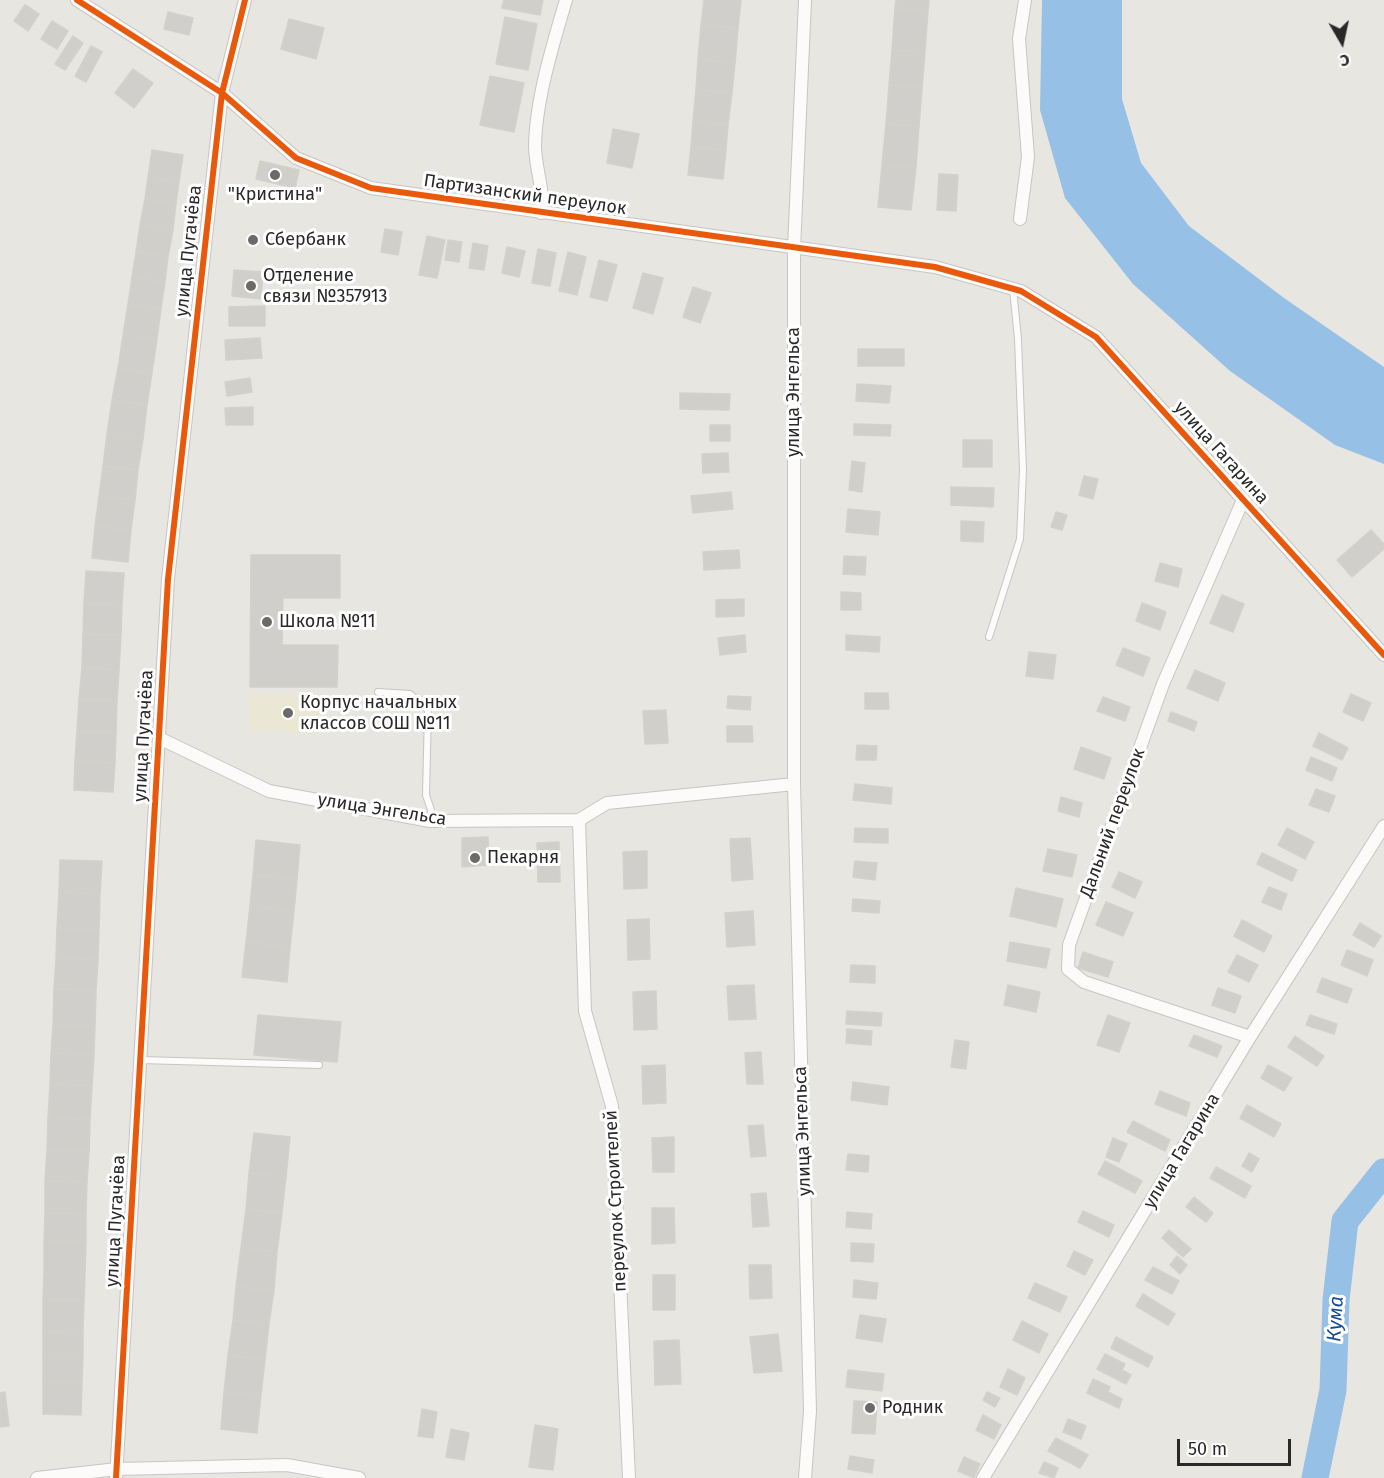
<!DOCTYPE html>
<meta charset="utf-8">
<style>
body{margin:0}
#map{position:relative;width:1384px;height:1478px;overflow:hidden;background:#e8e6e0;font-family:"Fira Sans",sans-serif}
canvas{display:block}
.north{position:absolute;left:1312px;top:12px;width:60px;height:60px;-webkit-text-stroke:4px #fff;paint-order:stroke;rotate:171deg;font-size:16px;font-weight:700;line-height:24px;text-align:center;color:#292929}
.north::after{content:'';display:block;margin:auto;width:21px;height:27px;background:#292929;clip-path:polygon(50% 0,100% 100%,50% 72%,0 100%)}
.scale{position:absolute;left:1177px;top:1439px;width:114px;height:27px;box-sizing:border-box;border:3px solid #292929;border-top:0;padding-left:8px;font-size:18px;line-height:21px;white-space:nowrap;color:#292929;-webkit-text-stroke:4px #fff;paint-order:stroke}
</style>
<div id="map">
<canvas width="1384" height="1478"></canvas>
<div class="north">С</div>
<div class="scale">50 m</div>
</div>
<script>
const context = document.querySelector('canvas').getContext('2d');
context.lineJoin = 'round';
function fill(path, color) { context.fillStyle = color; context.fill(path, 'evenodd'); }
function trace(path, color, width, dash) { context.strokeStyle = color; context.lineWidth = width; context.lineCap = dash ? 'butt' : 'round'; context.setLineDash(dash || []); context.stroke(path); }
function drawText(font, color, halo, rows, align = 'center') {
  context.font = font + ' "Fira Sans",sans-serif'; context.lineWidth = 6; context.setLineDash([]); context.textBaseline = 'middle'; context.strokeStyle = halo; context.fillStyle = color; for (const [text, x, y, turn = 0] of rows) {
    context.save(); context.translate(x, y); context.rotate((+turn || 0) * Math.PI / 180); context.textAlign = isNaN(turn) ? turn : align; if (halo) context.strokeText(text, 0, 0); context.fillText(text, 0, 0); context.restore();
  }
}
fill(new Path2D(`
 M251,693L328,695L326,733L249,731Z`), '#eae8d5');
fill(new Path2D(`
 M1042,0H1122V99L1141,163L1189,226L1284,298L1384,367V464L1335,445L1230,371L1133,284L1065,198L1040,110Z`), '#96c0e6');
trace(new Path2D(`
 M1315,1478L1333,1390L1336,1300L1345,1221L1384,1172`), '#96c0e6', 27);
const building = new Path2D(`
 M504,0H543L540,15L502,8Z
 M704,0H741L738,28L701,25Z
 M896,0H929L928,10L895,8Z
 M25,5L39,14L28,31L14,21Z
 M895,8L928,10L925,52L892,50Z
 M168,12L193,18L189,35L164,29Z
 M505,17L537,24L528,70L496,64Z
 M289,19L324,28L316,59L281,49Z
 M52,21L68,31L57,49L41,39Z
 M701,25L738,28L735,63L698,59Z
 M73,36L83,43L65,70L55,64Z
 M91,46L102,52L86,82L75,76Z
 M892,50L925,52L922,88L889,85Z
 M698,59L735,63L732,93L696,90Z
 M133,69L153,83L134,108L115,93Z
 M490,76L524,83L514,132L480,125Z
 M889,85L922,88L919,126L886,124Z
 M696,90L732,93L728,125L693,121Z
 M693,121L728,125L726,150L691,147Z
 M886,124L919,126L916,168L882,165Z
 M613,129L639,134L632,168L607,163Z
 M691,147L726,150L723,179L688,175Z
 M152,150L183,155L179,182L148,177Z
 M260,161L299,170L295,188L256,179Z
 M882,165L916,168L911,210L878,207Z
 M939,174L958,175L956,211L937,210Z
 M148,177L179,182L176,203L145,199Z
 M145,199L176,203L173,230L140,225Z
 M140,225L173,230L168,257L136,252Z
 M385,229L402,232L398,255L381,252Z
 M427,236L445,240L437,278L419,275Z
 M448,240L462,242L459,262L445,260Z
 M473,243L488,246L484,270L469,268Z
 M507,247L525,251L519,277L502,273Z
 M538,249L556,253L550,286L532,283Z
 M136,252L168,257L165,282L132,277Z
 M568,252L586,257L577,295L559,291Z
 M599,260L617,265L607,301L590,297Z
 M234,270L263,272L261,299L232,296Z
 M643,273L663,278L653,314L633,308Z
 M132,277L165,282L161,309L128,304Z
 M693,287L711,293L700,323L683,317Z
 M128,304L161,309L157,339L123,335Z
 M265,306V326H229V307Z
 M123,335L157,339L152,373L118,368Z
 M260,338L262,358L226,360L225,340Z
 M858,349H904V366H858Z
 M118,368L152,373L147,405L112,400Z
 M250,378L252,392L227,396L225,382Z
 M857,384L891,386L889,403L856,401Z
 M680,393L730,394L729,410L680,409Z
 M112,400L147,405L143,439L107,434Z
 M253,407V425H226L225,408Z
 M854,424L891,425L890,436L854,435Z
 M710,425H730V441H710Z
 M107,434L143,439L138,470L103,466Z
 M963,440H992V467H963Z
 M728,453L729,472L703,473L702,454Z
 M852,461L865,463L862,492L849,490Z
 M103,466L138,470L135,500L99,496Z
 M1084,476L1098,479L1093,499L1079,495Z
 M951,487L994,488L993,507L951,505Z
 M731,492L733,509L693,513L691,496Z
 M99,496L135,500L131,530L95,526Z
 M848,509L880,512L878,535L846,532Z
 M1056,512L1067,515L1062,530L1051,527Z
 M961,521L984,522L983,542L961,541Z
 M95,526L131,530L128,562L92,558Z
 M1371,530L1384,544V549L1352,577L1337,560Z
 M739,550L740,568L704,570L703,552Z
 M251,555H340V598H283L282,645H338L337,687H250Z
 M844,556L866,557L865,575L843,574Z
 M1160,563L1182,569L1178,587L1155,581Z
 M86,571L124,573L122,605L84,603Z
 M841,592L861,593V610H841Z
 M1222,595L1244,604L1233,632L1210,623Z
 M744,599V616L716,617V600Z
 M84,603L122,605L121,635L83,634Z
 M1142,603L1166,612L1160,630L1136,621Z
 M83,634L121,635L119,670L82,667Z
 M745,635L746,652L720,655L718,638Z
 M846,635L880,637L879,652L846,650Z
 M1123,648L1150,658L1143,676L1116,665Z
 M1029,652L1056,655L1053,679L1026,676Z
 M82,667L119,670L117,701L79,699Z
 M1195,670L1225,683L1218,701L1187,688Z
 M865,693H888L889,709H865Z
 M1351,694L1371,703L1363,721L1343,712Z
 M728,696L751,697L750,710L727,708Z
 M1103,697L1130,707L1125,721L1097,711Z
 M79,699L117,701L116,733L77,731Z
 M666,710L668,743L645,744L643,711Z
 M1171,712L1197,722L1194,731L1168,721Z
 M727,726H752L753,742H727Z
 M77,731L116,733L115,763L75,761Z
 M1319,733L1348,748L1342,760L1313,746Z
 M857,745L877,746L876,760H856Z
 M1081,747L1111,758L1104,779L1074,769Z
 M1311,757L1337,768L1332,781L1306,770Z
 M75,761L115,763L113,792L74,790Z
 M855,784L892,788L891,804L853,800Z
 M1316,789L1335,796L1329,812L1309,805Z
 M1061,797L1082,803L1079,817L1058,811Z
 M855,828L888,829V843L854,842Z
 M1287,828L1314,842L1305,859L1278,845Z
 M488,837L489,865L462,867V838Z
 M750,838L753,879L732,881L730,839Z
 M256,840L300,845L297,879L253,875Z
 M559,842L560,882H538L537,843Z
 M1048,849L1077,855L1072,877L1043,871Z
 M647,851V888L624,889L623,852Z
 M1262,853L1297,870L1292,881L1257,864Z
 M60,860L102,861L100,894L59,892Z
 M855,861L877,863L875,880L853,877Z
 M1119,872L1142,882L1135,898L1112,887Z
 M253,875L297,879L294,911L250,906Z
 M1269,887L1287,894L1281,910L1262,902Z
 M1016,888L1063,899L1056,927L1010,916Z
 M59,892L100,894L99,930L57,928Z
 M853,899L880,901L879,913L852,911Z
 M1106,902L1133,913L1123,936L1096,925Z
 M250,906L294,911L290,947L246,942Z
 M753,911L755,945L727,947L725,913Z
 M649,919L650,959L628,960L627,920Z
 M1242,920L1272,936L1264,952L1234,936Z
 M1360,923L1381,936L1374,947L1353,935Z
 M57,928L99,930L98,960L56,958Z
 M246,942L290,947L287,982L242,977Z
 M1010,942L1050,949L1046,968L1007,961Z
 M1347,950L1373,960L1367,976L1341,965Z
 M1083,952L1113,962L1108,977L1078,968Z
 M1237,955L1258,965L1249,982L1228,972Z
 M56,958L98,960L96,991L54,989Z
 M851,965L875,966V983L850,982Z
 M1322,978L1352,989L1347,1003L1317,992Z
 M754,985L756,1019L729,1020L727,986Z
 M1008,985L1040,992L1036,1012L1004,1005Z
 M1218,988L1241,996L1235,1013L1212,1005Z
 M54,989L96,991L95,1026L53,1025Z
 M656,991L657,1029L634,1030L633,992Z
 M847,1011L882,1013L881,1026L846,1024Z
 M258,1015L341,1022L337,1062L254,1055Z
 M1108,1015L1130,1023L1119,1052L1097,1045Z
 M1310,1015L1337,1024L1334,1034L1306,1025Z
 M53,1025L95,1026L94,1055L51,1053Z
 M847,1029L872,1031L871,1045L846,1043Z
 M1194,1035L1222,1046L1217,1057L1189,1046Z
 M1295,1036L1324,1056L1317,1066L1288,1047Z
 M955,1040L969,1042L966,1069L951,1067Z
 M761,1052L763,1084H747L745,1053Z
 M51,1053L94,1055L92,1086L50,1084Z
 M665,1065L666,1103L643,1104L642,1066Z
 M1268,1065L1292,1078L1284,1091L1261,1078Z
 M853,1082L889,1087L887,1105L851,1100Z
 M50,1084L92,1086L90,1120L48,1118Z
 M1160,1091L1190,1103L1186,1116L1155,1104Z
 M1247,1105L1281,1124L1274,1137L1240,1118Z
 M48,1118L90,1120L89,1152L47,1150Z
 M1133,1121L1170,1140L1165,1151L1127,1132Z
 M763,1125L766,1156L751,1157L748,1126Z
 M254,1133L290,1137L286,1177L249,1173Z
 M674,1137V1172H653L652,1138Z
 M1113,1138L1127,1144L1119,1162L1106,1157Z
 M47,1150L89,1152L87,1182L45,1181Z
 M1249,1153L1259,1159L1252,1172L1242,1166Z
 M848,1154L869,1156L868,1172L846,1170Z
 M1105,1161L1142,1181L1135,1193L1098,1174Z
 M1216,1167L1251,1186L1245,1198L1210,1178Z
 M249,1173L286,1177L282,1213L246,1209Z
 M45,1181L87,1182L86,1214L45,1213Z
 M766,1193L769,1226L753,1227L751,1194Z
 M1194,1197L1213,1213L1206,1222L1186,1207Z
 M652,1208H674L675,1243L652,1244Z
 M246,1209L282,1213L277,1252L241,1247Z
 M1083,1211L1114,1225L1109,1237L1078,1222Z
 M847,1212L872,1214L871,1229L846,1227Z
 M45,1213L86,1214V1241H44Z
 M1169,1230L1191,1249L1183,1257L1162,1238Z
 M44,1241H86L85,1272H44Z
 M851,1243L874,1244L873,1262L851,1261Z
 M241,1247L277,1252L274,1290L236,1287Z
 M1074,1251L1093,1260L1085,1275L1067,1266Z
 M1177,1256L1187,1265L1180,1274L1170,1265Z
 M749,1265H771L772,1298L750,1299Z
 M1153,1267L1179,1281L1172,1294L1145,1280Z
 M44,1272H85L84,1301L43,1300Z
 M653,1275H675V1310H653Z
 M854,1280L878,1283L876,1299L853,1297Z
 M1035,1283L1067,1297L1060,1312L1028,1298Z
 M236,1287L274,1290L269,1324L233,1320Z
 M1143,1294L1175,1314L1168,1325L1136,1306Z
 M43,1300L84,1301L83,1333L43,1332Z
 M860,1315L886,1319L882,1342L856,1338Z
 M233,1320L269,1324L265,1360L228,1355Z
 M1022,1321L1048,1334L1039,1353L1013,1340Z
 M43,1332L83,1333V1356H43Z
 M778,1334L782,1371L754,1373L750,1337Z
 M1116,1337L1153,1357L1148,1367L1111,1348Z
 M679,1340L681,1384L655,1385L654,1341Z
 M1105,1354L1125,1364L1122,1370L1131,1375L1126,1384L1097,1369Z
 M228,1355L265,1360L261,1395L224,1392Z
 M43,1356H83L82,1383H43Z
 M1008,1369L1025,1378L1017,1395L1000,1387Z
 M848,1370L884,1374L882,1391L846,1387Z
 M1093,1379L1110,1387L1108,1392L1122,1399L1119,1408L1087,1393Z
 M43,1383H82L81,1415L43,1414Z
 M5,1392L9,1426L0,1427V1393Z
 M224,1392L261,1395L257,1433L221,1429Z
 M987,1392L1000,1398L995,1407L983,1400Z
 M854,1401L877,1402L875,1434L852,1433Z
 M422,1409L437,1412L433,1438L418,1436Z
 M983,1415L1001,1425L994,1439L976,1430Z
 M1068,1419L1086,1426L1081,1439L1063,1432Z
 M535,1425L558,1429L553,1470L529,1467Z
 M451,1429L469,1433L464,1460L446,1457Z
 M1056,1438L1088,1455L1080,1468L1048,1451Z
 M850,1456L874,1460L872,1473L848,1469Z
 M964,1457L980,1464L974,1478L958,1471Z
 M1044,1462L1058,1468L1054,1478L1039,1473Z`);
fill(building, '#d0cfcb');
trace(building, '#d3d1cc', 1.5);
const service = new Path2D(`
 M989,637L1020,539L1023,470L1018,339L1013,289
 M378,692L410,694L428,710L426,795L431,810L430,821
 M140,1060L319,1065`);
const minor = new Path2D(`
 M77,0L222,93L296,158L371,188L935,267L1021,291L1096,337L1384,655
 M541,213C545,190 535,169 535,145C536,99 553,44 566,0
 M1020,219L1028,157L1019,39L1025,0
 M1243,500L1163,684L1069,945L1068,969L1084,982L1250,1037
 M159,738L269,791L430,821L579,820L607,803L794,784
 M579,820L585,1011L612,1106L629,1478
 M37,1478L117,1469L287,1465L359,1478
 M116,1478L168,579L222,93L245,0
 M805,1478L810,1411L794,784V249L805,0
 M983,1478L1250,1037L1384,826`);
trace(service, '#c6c5c5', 8);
trace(minor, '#c6c5c5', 14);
trace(service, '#fcfbfa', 6);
trace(minor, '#fcfbfa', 12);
trace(new Path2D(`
 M77,0L222,93L296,158L371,188L935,267L1021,291L1096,337L1384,655
 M116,1478L168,579L222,93L245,0`), '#e8590c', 6);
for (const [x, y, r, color] of [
 [275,175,6,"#6c6b69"],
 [253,240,6,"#6c6b69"],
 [251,286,6,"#6c6b69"],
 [267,622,6,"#6c6b69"],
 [288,713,6,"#6c6b69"],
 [475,858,6,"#6c6b69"],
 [870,1408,6,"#6c6b69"]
]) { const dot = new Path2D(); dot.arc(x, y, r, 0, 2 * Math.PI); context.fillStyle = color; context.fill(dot); trace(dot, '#fff', 2); }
drawText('18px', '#292929', '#fff', [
 ["\"Кристина\"",275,195,"center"],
 ["Сбербанк",265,240],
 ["Отделение",263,276],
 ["связи №357913",263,297],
 ["Школа №11",279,622],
 ["Корпус начальных",300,703],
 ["классов СОШ №11",300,724],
 ["Пекарня",487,858],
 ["Родник",882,1408]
], 'left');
drawText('18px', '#292929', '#fff', [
 ["Партизанский переулок",525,195,8],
 ["улица Пугачёва",189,251,-84],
 ["улица Энгельса",794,392,-90],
 ["улица Гагарина",1221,453,48],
 ["улица Пугачёва",144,736,-87],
 ["улица Энгельса",382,810,9],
 ["Дальний переулок",1113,823,-70],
 ["улица Энгельса",803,1131,-92],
 ["улица Гагарина",1182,1151,-59],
 ["переулок Строителей",616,1201,-93],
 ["улица Пугачёва",116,1221,-87]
]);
drawText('italic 20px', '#134b94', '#fff', [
 ["Кума",1336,1319,-87]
]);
</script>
